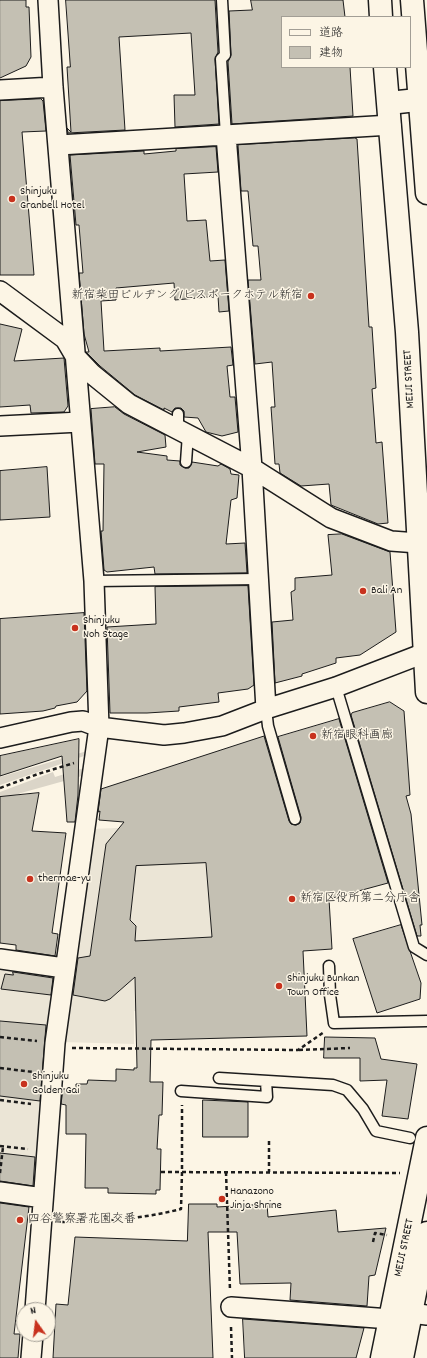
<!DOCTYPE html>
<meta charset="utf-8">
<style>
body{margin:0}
#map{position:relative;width:427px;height:1358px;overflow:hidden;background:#fcf5e5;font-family:Dekko,"Klee One",sans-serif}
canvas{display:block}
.legend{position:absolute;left:281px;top:16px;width:130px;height:52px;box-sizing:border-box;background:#fcf5e5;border:1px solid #a29e95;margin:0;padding:5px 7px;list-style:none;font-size:12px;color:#1c1c1c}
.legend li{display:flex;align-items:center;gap:8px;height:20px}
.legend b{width:20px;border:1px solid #a29e95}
.north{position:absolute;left:16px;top:1302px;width:40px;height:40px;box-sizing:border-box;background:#fcf5e5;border:1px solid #a29e95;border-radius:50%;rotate:346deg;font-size:11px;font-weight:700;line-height:16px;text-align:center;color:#1c1c1c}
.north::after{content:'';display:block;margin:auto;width:14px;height:18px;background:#c8321e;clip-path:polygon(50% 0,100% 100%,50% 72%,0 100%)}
</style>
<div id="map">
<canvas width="427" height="1358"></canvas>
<ul class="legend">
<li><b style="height:5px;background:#fcf5e5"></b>道路</li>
<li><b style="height:11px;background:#c4c0b3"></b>建物</li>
</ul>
<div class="north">N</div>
</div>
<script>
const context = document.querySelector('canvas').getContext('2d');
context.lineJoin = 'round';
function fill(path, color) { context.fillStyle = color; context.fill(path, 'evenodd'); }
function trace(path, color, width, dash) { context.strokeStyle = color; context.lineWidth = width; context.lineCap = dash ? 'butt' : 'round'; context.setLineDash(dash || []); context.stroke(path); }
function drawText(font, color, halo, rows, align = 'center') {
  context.font = font + ' Dekko,"Klee One",sans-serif'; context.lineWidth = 3; context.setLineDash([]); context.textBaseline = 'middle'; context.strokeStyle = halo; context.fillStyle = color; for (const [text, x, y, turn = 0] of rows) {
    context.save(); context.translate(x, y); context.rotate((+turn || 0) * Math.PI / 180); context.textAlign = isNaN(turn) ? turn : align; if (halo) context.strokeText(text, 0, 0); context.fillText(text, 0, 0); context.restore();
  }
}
fill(new Path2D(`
 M314,820L250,1004L134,1011V1044L62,1042L91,829Z
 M0,961L58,969L36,1203L0,1198Z`), '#ebe5d6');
fill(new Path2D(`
 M87,751V755L0,785V777Z
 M84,768L82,776L21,793L0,802V792L53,772L55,777Z`), '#dbd5c8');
const building = new Path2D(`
 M0,0H26V7H29L31,57L26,66L0,78Z
 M66,0H215L218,52L215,59L219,124L175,127L174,95H195L191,33L119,37L125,130L68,133L67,128L71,132L67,67H70Z
 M251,0H343L345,17H282V67H350L353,116L232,124L228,62L231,55L229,11L252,10Z
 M41,99L43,101L46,131L22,132L34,275H0V101Z
 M355,138L357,139L369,327H372L376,388L372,389L376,443L382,442L388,523L378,524L331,505L329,484L301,486L280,473L279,464H275L271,407H275L272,362L255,364L248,280H261L258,246H253L248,191H241L238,145Z
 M216,147L218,172L184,174L187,221L206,220L210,261L225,260L229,311L219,312L218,296L175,300L174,283L116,288V300L101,301L104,351L160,348V351L231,347L233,365L227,366L230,397H235L238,432L222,436L206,432L198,418L184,417V411L181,408H175L172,412L164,408V410L135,395L100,366L86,352H89L84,334L79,273H83L79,225H76L70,155L144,151V154L176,151V149Z
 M0,324L22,329L14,361L64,358L68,406L64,412L31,413L30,405L0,407Z
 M115,407L124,414L165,435L166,447L137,452L167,456V460L180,461V465L185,468H189L192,462L218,466L221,464L230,469L231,474L239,475L237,498L231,500L226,544L245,543L247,573L155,574L154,567L107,572L104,570L101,531H103L104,464H95L91,409Z
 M47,467L50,517L0,520V471Z
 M342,534L390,552L396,632L360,655L336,658V663L302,674V676L275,683L272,622L293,620L291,592L295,590V578L332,575L328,535Z
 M248,586L254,685L248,689L218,693L219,702L179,707V711L147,713H110L107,627L156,624L155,587Z
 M84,613L87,691L77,702L56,706L55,708L43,711L0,714V619Z
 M390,702L404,711L410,795L406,796L411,814L422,925H420L421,936H417L351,715L352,713Z
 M339,719L388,883L329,899L332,949L303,951L307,1036L151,1040L150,1082H163L162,1115H159L157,1149H161L160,1190H156V1194L108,1193V1188H85L86,1134H66V1105L61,1104L63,1089H76V1084H87L88,1080L116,1081V1069L134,1070V1068H137L135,977L110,999L105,1001L73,995L78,958L90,956L106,844L124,822L99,820L100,811L98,812L101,789L264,736L289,821L291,824L296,825L300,823L301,817L278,737ZM206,863L212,937L135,941L136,926L130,920L136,866Z
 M79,739L78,795L75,822H67L62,756L0,776V756Z
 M39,793L32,831L66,833L52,933L58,934L55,956L16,950V945L0,943V797Z
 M401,925L421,983L420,999L377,1013L353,939Z
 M13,972L53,978L51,995L1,989L5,974L13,975Z
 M0,1021L46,1025L40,1101L0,1096Z
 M325,1037L375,1038L381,1059L417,1064L408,1119L382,1116L387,1080L360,1081V1058H324Z
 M203,1100L248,1102V1137H203Z
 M0,1153L35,1157L33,1186L0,1181Z
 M0,1203L29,1207L14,1334H20L18,1358H0Z
 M189,1204H217V1207L267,1204L268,1217L336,1210L338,1232L386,1228L375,1275L369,1276L367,1306L290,1300L291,1283L240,1284L237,1232H208L213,1358H53L56,1304L68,1305L75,1237L187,1241Z
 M243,1319L364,1328L356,1358H245Z`);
fill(building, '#c4c0b3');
trace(building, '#1c1c1c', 1);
const service = new Path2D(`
 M222,0L225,55L221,59L226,135
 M178,414V429
 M186,462L188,434
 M94,581L258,579
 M336,687L414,947L427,955
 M266,709L268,726L295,819
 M329,966L330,995L334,1023L427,1021
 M219,1078L333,1085L347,1090L363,1109L376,1131L410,1138
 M181,1091L267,1097L266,1081`);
const minor = new Path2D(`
 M0,90L53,87
 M226,135L252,468L266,709
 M59,145L391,125
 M0,291L65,339L75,356L92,374L129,404L252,468L331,518L391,541L418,543
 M0,426L80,422
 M0,738L71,722L83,721L99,727L164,735L184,733L222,726L266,709L336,687L427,652
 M0,959L64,968
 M0,1192L43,1198
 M231,1307L390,1319
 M35,1310L55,1043L99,727L94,581L53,87L48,0
 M411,1313L427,1315
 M31,1358L33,1334`);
const tertiary = new Path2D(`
 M389,103L427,99`);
const primary = new Path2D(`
 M380,0L381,17
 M412,0L427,193
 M385,67L407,332L427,692
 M382,1358L427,1138
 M402,1358L427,1233`);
trace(service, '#1c1c1c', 13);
trace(minor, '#1c1c1c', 22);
trace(tertiary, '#1c1c1c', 25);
trace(primary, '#1c1c1c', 25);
trace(new Path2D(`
 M0,788L38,774L74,763
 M0,1037L37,1041
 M72,1048L298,1050L324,1032
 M299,1050L350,1048
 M0,1068L33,1072
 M0,1100L31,1104
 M269,1141V1172
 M0,1146L28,1149
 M161,1172L400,1173
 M226,1172L230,1290
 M0,1173L3,1147
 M61,1222C101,1222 142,1219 181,1209L182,1172V1105
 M373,1242L375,1233L387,1235
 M231,1327L232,1358`), '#1c1c1c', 2.5, [4, 3]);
trace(service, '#fcf5e5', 10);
trace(minor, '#fcf5e5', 19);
trace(tertiary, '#fcf5e5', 22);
trace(primary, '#fcf5e5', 22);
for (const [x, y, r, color] of [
 [12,199,4,"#c8321e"],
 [311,296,4,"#c8321e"],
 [363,591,4,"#c8321e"],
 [75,628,4,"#c8321e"],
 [313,736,4,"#c8321e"],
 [30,879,4,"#c8321e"],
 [292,899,4,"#c8321e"],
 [279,986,4,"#c8321e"],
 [24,1084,4,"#c8321e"],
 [222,1199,4,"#c8321e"],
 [20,1220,4,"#c8321e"]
]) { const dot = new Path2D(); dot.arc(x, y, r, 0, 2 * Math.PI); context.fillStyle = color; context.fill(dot); trace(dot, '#fcf5e5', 1.5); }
drawText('12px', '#1c1c1c', '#fcf5e5', [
 ["Shinjuku",20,192],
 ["Granbell Hotel",20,206],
 ["新宿柴田ビルヂング/ビスポークホテル新宿",303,296,"right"],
 ["Bali An",371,591],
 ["Shinjuku",83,621],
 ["Noh Stage",83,635],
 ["新宿眼科画廊",321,736],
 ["thermae-yu",38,879],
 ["新宿区役所第二分庁舎",300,899],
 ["Shinjuku Bunkan",287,979],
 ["Town Office",287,993],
 ["Shinjuku",32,1077],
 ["Golden Gai",32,1091],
 ["Hanazono",230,1192],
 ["Jinja Shrine",230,1206],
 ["四谷警察署花園交番",28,1220]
], 'left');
drawText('12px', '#1c1c1c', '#fcf5e5', [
 ["MEIJI STREET",410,379,-93],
 ["MEIJI STREET",405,1248,-78]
]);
</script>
